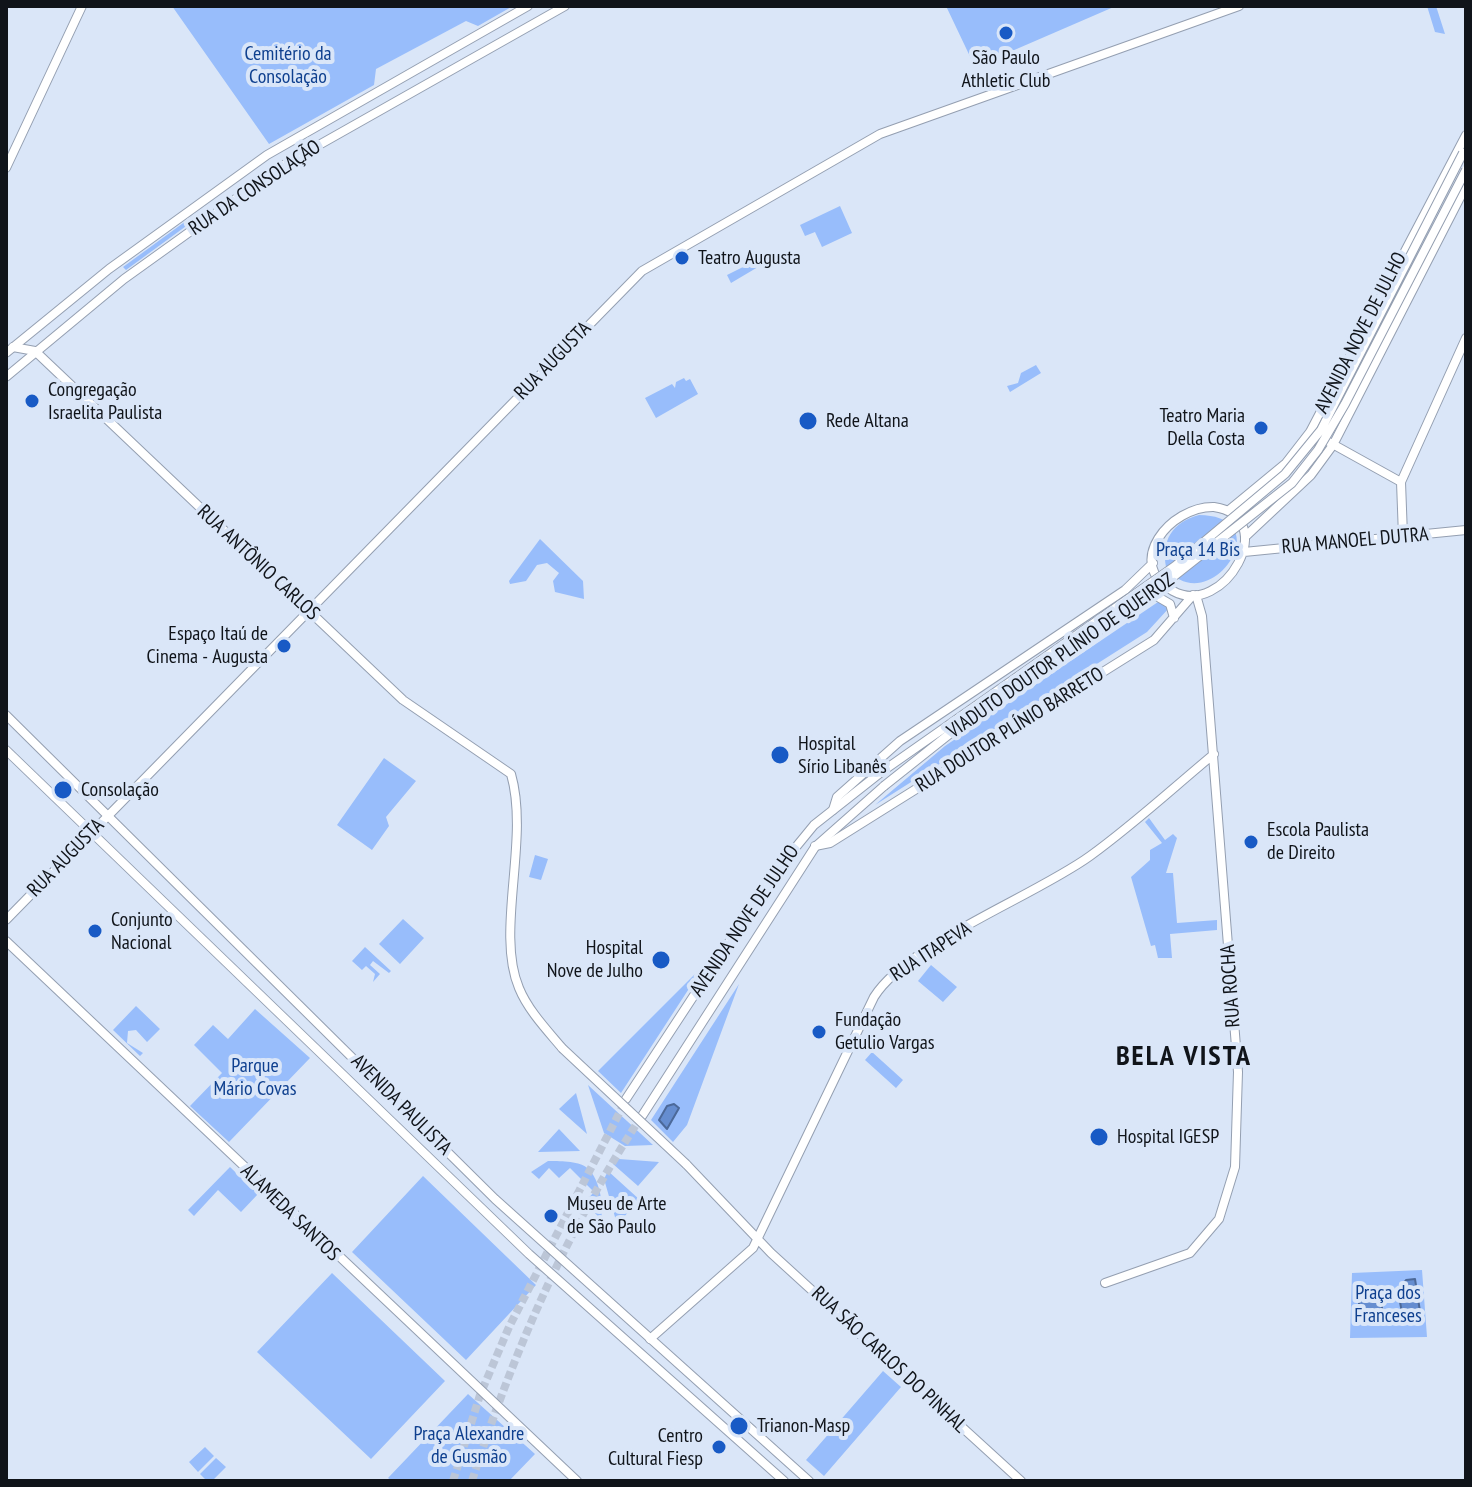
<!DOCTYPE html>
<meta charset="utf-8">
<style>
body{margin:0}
#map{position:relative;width:1472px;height:1487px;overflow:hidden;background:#dae6f8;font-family:"PT Sans Narrow",sans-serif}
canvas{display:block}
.frame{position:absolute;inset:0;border:8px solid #10141a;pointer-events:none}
</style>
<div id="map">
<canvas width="1472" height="1487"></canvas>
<div class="frame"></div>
</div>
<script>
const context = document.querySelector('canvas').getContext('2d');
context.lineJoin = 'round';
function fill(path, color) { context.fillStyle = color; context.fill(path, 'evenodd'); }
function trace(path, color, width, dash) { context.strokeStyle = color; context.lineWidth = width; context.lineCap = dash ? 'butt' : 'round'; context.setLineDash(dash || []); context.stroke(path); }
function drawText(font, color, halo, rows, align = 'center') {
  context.font = font + ' "PT Sans Narrow",sans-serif'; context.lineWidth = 8; context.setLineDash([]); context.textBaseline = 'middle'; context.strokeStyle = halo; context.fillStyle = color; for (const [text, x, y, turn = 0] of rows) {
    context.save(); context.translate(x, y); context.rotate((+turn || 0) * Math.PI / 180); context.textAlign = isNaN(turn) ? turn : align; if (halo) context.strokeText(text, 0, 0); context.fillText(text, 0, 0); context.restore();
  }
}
fill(new Path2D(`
 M172,6H513L478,26L466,21L376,69L374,85L269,144Z
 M946,6H1116L975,67Z
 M1427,6H1436L1445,34L1435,32Z
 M840,206L852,233L822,247L815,232L805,236L800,225Z
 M201,210L204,213L126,270L123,267Z
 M755,261L758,267L731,283L727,275Z
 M1036,365L1041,373L1010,392L1007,386L1018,383L1021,373Z
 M684,378L686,381L690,379L698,394L656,418L645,398L672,384L675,388L676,382Z
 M1199,515C1283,516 1207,623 1166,567C1161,541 1172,522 1199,515Z
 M540,539L583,581L584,599L555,592L553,581L559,573L547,563L537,565L526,581L510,584L509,581Z
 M1158,602L1169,608L1147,632L875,805L945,746Z
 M384,758L416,781L386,817L389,826L372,850L337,825Z
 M1149,818L1165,840L1173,834L1177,838L1166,873H1173L1177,923L1217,920V930L1170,934L1172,958H1158L1155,945L1151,946L1131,877L1150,860V850L1162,843L1145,822Z
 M535,855L548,859L541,880L529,877Z
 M403,919L424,938L400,964L379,944Z
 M365,947L391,971L389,973L373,961L370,965L380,974L373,982L375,974L366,966L362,970L352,961Z
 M705,964L621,1093L598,1071Z
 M931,965L957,987L943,1002L918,981Z
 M739,984L687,1125L673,1142L651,1120Z
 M136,1006L160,1029L147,1042L136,1030L128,1031L127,1043L143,1053L140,1056L113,1030Z
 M255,1009L310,1058L229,1142L190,1106L222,1073L194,1045L213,1025L228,1039Z
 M872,1052L903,1080L896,1088L865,1060Z
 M588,1085L653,1145L625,1146L604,1133Z
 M576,1093L587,1134L559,1109Z
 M559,1129L580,1151L538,1152Z
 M619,1159L659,1162L638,1186L613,1164Z
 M548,1161C558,1161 578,1161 586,1167C602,1178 607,1219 596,1234L589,1226L598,1216L584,1203L594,1192L570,1168L559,1178L549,1168L539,1179L531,1172Z
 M230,1167L258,1194L241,1212L218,1190L194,1216L188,1210Z
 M608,1171L640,1200L617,1224L604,1179Z
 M423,1176L536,1285L466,1360L352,1252Z
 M1422,1270L1427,1337L1350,1338L1352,1273Z
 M332,1273L445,1381L371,1459L257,1352Z
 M883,1371L901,1387L824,1476L806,1460Z
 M468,1394L535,1454L509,1481H392L388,1478Z
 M205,1447L214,1456L198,1472L189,1462Z
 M216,1458L226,1467L212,1481H207L200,1474Z`), '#98bdfb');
const water = new Path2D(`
 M674,1104L679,1108L667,1129L659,1120L667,1106Z
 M1415,1279L1421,1318L1417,1320L1402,1313L1398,1291L1406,1280Z
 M1369,1287L1379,1291L1383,1313L1374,1323L1359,1315V1294Z`);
fill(water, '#658dd0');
trace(water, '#4c6999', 2);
trace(new Path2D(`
 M453,1481L480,1395L509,1327L626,1100
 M472,1481C513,1352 567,1230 641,1117`), '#bcc6d7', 8, [8, 4]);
const secondary = new Path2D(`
 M6,168L82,6
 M13,347L35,351L403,700L511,774C530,840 495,931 519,988C528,1010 546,1029 562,1048
 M1318,436L1401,482
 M1214,507C1282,517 1224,619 1173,591C1123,564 1170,506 1214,507Z
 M1229,510L1286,463L1310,432L1466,135
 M1247,535L1311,475L1333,445L1466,186
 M1403,536L1401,482L1466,338
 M1244,552L1466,530
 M1146,590L1170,604L1174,618
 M833,810L837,797L900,741L1125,590L1153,563
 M815,846L830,843L1154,640L1193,595
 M6,920L642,271L880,134L1239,6
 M6,941L577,1481
 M686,1164L771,1253L1021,1481
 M1105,1283L1190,1253L1219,1219L1235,1167L1238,1072L1202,616L1196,595
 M650,1339L753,1248L874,997C907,944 1035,896 1090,856C1133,825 1173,788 1214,754`);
const primary = new Path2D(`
 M6,353L109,269L267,155L528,6
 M6,377L124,279L280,167L565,6
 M6,715L495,1199L809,1481
 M6,750L529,1254L784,1481
 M626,1099L773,875L814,825L880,773
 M642,1116L815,847L884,786`);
trace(secondary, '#949fb1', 10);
trace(primary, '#949fb1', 10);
trace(secondary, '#fff', 8);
trace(primary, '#fff', 8);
const secondaryBridge = new Path2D(`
 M562,1048L686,1164`);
const primaryBridge = new Path2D(`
 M880,773L1175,566L1285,474L1321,430L1463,153
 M884,786L952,732L1145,599L1292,483L1318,450L1345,404L1466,170`);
trace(secondaryBridge, '#949fb1', 10, []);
trace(primaryBridge, '#949fb1', 10, []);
trace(secondaryBridge, '#fff', 8);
trace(primaryBridge, '#fff', 8);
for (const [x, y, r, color] of [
 [1006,33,8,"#185ac5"],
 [682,258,8,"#185ac5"],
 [32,401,8,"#185ac5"],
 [808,421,10,"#185ac5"],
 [1261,428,8,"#185ac5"],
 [284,646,8,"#185ac5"],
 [780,755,10,"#185ac5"],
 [63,790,10,"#185ac5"],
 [1251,842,8,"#185ac5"],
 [95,931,8,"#185ac5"],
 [661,960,10,"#185ac5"],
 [819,1032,8,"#185ac5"],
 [1099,1137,10,"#185ac5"],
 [551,1216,8,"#185ac5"],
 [739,1426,10,"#185ac5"],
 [719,1447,8,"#185ac5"]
]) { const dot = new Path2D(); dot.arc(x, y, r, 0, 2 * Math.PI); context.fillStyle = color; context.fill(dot); trace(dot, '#dae6f8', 3); }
drawText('20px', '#0f408f', '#dae6f8', [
 ["Cemitério da",288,54],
 ["Consolação",288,77],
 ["Praça 14 Bis",1198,550],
 ["Parque",255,1066],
 ["Mário Covas",255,1089],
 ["Praça dos",1388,1293],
 ["Franceses",1388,1316],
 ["Praça Alexandre",469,1434],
 ["de Gusmão",469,1457]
]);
drawText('20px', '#10141a', '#dae6f8', [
 ["São Paulo",1006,58,"center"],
 ["Athletic Club",1006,81,"center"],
 ["Teatro Augusta",698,258],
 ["Congregação",48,390],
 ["Israelita Paulista",48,413],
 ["Teatro Maria",1245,416,"right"],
 ["Della Costa",1245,439,"right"],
 ["Rede Altana",826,421],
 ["Espaço Itaú de",268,634,"right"],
 ["Cinema - Augusta",268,657,"right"],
 ["Hospital",798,744],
 ["Sírio Libanês",798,767],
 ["Consolação",81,790],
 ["Escola Paulista",1267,830],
 ["de Direito",1267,853],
 ["Conjunto",111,920],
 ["Nacional",111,943],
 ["Hospital",643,948,"right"],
 ["Nove de Julho",643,971,"right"],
 ["Fundação",835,1020],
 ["Getulio Vargas",835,1043],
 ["Hospital IGESP",1117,1137],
 ["Museu de Arte",567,1204],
 ["de São Paulo",567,1227],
 ["Trianon-Masp",757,1426],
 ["Centro",703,1436,"right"],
 ["Cultural Fiesp",703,1459,"right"]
], 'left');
drawText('20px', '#10141a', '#dae6f8', [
 ["RUA DA CONSOLAÇÃO",255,188,-34],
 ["AVENIDA NOVE DE JULHO",1361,333,-63],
 ["RUA AUGUSTA",553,361,-46],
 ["RUA MANOEL DUTRA",1355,541,-5],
 ["RUA ANTÔNIO CARLOS",258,563,43],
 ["VIADUTO DOUTOR PLÍNIO DE QUEIROZ",1061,656,-35],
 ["RUA DOUTOR PLÍNIO BARRETO",1010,730,-32],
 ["RUA AUGUSTA",66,858,-46],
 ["AVENIDA NOVE DE JULHO",745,921,-56],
 ["RUA ITAPEVA",931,952,-33],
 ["RUA ROCHA",1231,986,-94],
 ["AVENIDA PAULISTA",401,1105,45],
 ["ALAMEDA SANTOS",290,1213,44],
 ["RUA SÃO CARLOS DO PINHAL",889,1360,43]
]);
context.letterSpacing = '2px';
drawText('bold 28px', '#10141a', '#dae6f8', [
 ["BELA VISTA",1184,1057]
]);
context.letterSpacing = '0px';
</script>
